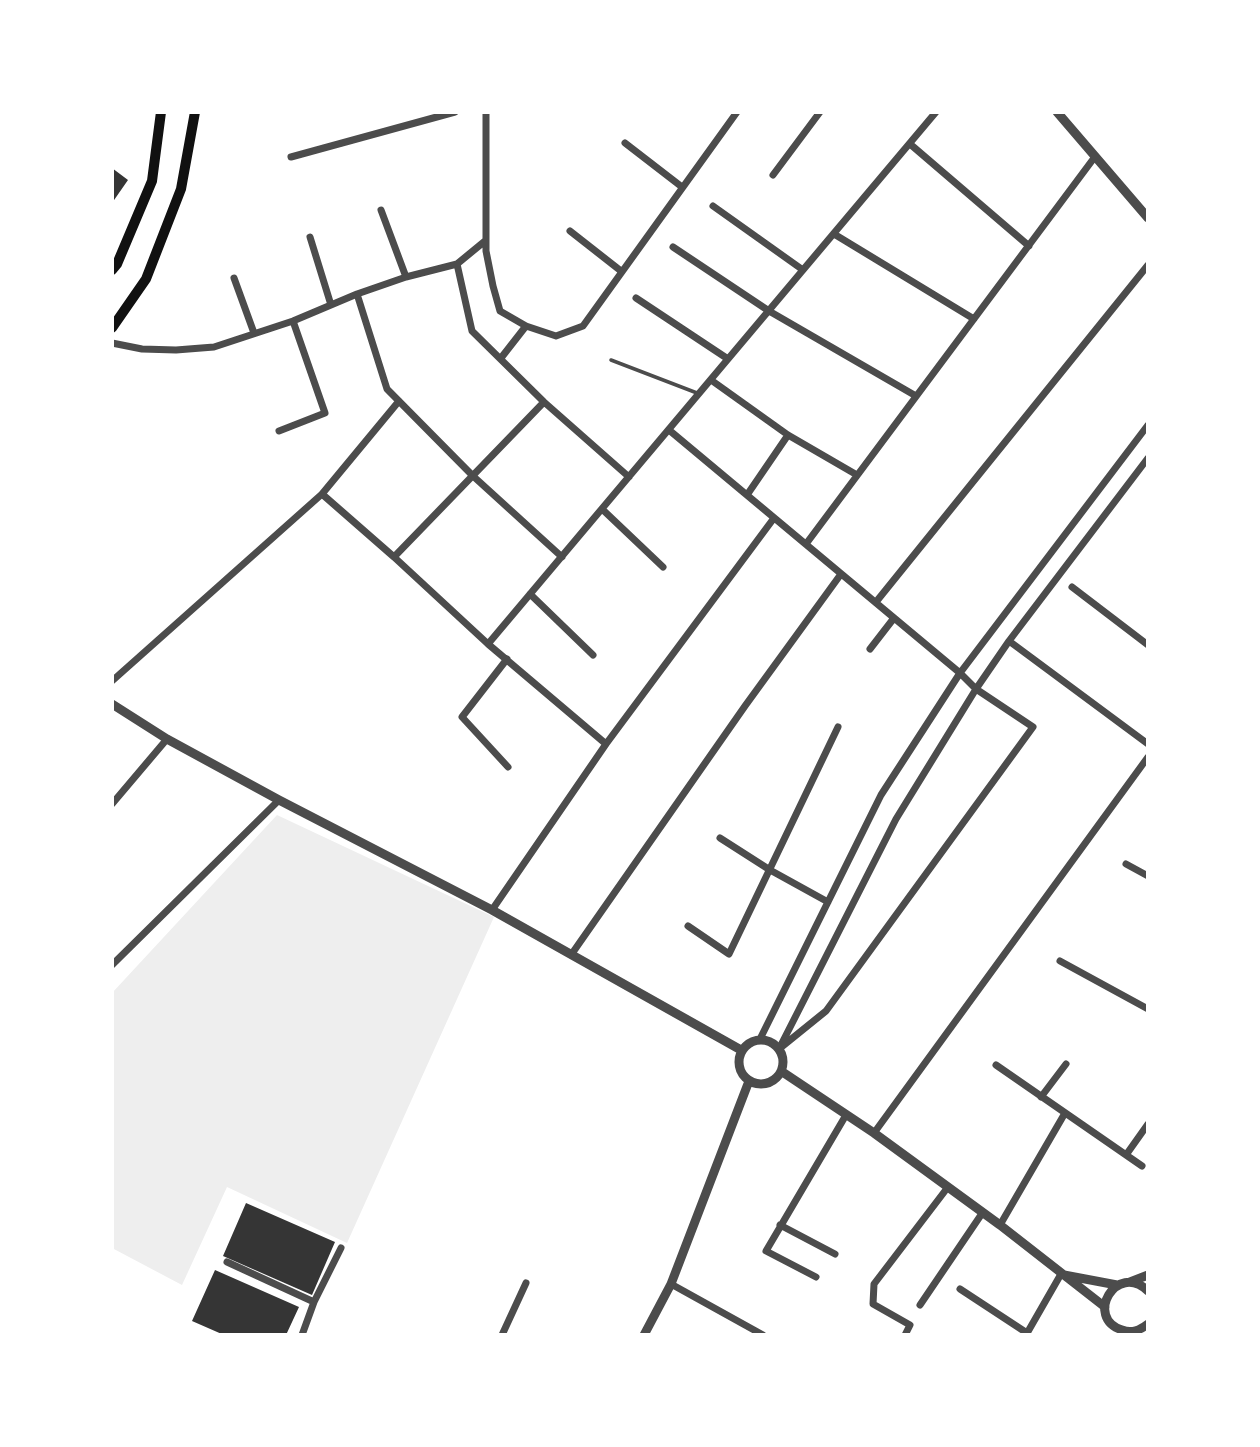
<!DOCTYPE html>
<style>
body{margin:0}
#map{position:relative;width:1260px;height:1447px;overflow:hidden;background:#fff;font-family:Merriweather,serif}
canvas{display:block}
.frame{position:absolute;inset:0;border:114px solid #fff;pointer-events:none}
</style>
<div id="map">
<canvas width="1260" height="1447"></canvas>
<div class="frame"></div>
</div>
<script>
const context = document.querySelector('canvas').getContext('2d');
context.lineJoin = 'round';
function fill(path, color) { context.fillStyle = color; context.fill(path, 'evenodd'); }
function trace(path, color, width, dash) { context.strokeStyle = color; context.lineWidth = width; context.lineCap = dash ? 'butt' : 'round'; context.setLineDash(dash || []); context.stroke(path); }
fill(new Path2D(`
 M277,815L494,917L347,1243L227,1187L182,1285L112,1248V993Z`), '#eee');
fill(new Path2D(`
 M112,168L128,180L112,203Z
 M246,1203L335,1242L312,1295L223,1256Z
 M215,1270L299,1307L286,1335H224L192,1321Z`), '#353535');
trace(new Path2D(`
 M611,360L697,393`), '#4c4c4c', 3.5);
trace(new Path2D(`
 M486,112V251L493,286L500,311L526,326L556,336L583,326L737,112
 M625,143L682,187
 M910,144L1029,246
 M291,157L455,112
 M773,175L820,112
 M713,206L803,270
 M381,210L406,277
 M570,231L621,271
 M834,234L974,319
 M310,237L331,305
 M673,247L769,311L916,396
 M457,264L472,331L544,402L629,477
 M234,278L254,333
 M357,294L387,389L473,476L562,557
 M636,298L728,359
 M112,343L142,349L176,350L214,347L293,321L357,294L406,277L457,264L485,241
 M501,358L526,326
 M711,380L788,435L857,475
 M669,430L960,673L976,689L1033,727L826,1011L779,1049
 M279,431L325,413L293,321
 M322,494L399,401
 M747,495L788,435
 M602,509L663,567
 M806,544L1094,158
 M394,557L544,402
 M1072,587L1148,645
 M530,594L593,655
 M876,602L1148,265
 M1009,641L1148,744
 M488,644L936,112
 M870,649L894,618
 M507,659L462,717L508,767
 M112,681L322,494L394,557L488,644L606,744
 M112,804L167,739
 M720,838L770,870L828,902
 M1126,864L1148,876
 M492,910L606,744L774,518
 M688,926L729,954L838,727
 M571,955L745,706L841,574
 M1060,961L1148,1009
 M112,965L279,800
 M760,1039L881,795L960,673L1148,425
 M781,1045L896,819L976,689L1009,641L1148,458
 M996,1065L1142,1166
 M1041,1097L1066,1064
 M874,1133L1148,757
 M1126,1155L1148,1124
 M780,1225L835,1254
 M1000,1225L1065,1113
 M227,1262L314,1302
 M816,1277L766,1251L846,1115
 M671,1284L763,1335
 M960,1289L1027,1333
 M920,1305L983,1212
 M302,1335L314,1302L341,1248
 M502,1335L526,1283
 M905,1335L910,1325L873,1304L874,1284L948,1187
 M1026,1335L1061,1274`), '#4c4c4c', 7);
trace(new Path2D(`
 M1057,112L1148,218
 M112,704L167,739L279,800L492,910L741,1050
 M739 1062a22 22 0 1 1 44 0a22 22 0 1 1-44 0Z
 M781,1071L874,1133L1000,1225L1105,1307
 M1064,1275L1117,1285
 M1130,1282L1148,1275
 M1148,1291C1116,1261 1084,1318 1122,1330C1132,1334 1140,1330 1148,1324
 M644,1335L671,1284L749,1081`), '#4c4c4c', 9);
trace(new Path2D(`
 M112,270L117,264L152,181L161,112
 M112,328L146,279L181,189L195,112`), '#111', 10);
</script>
